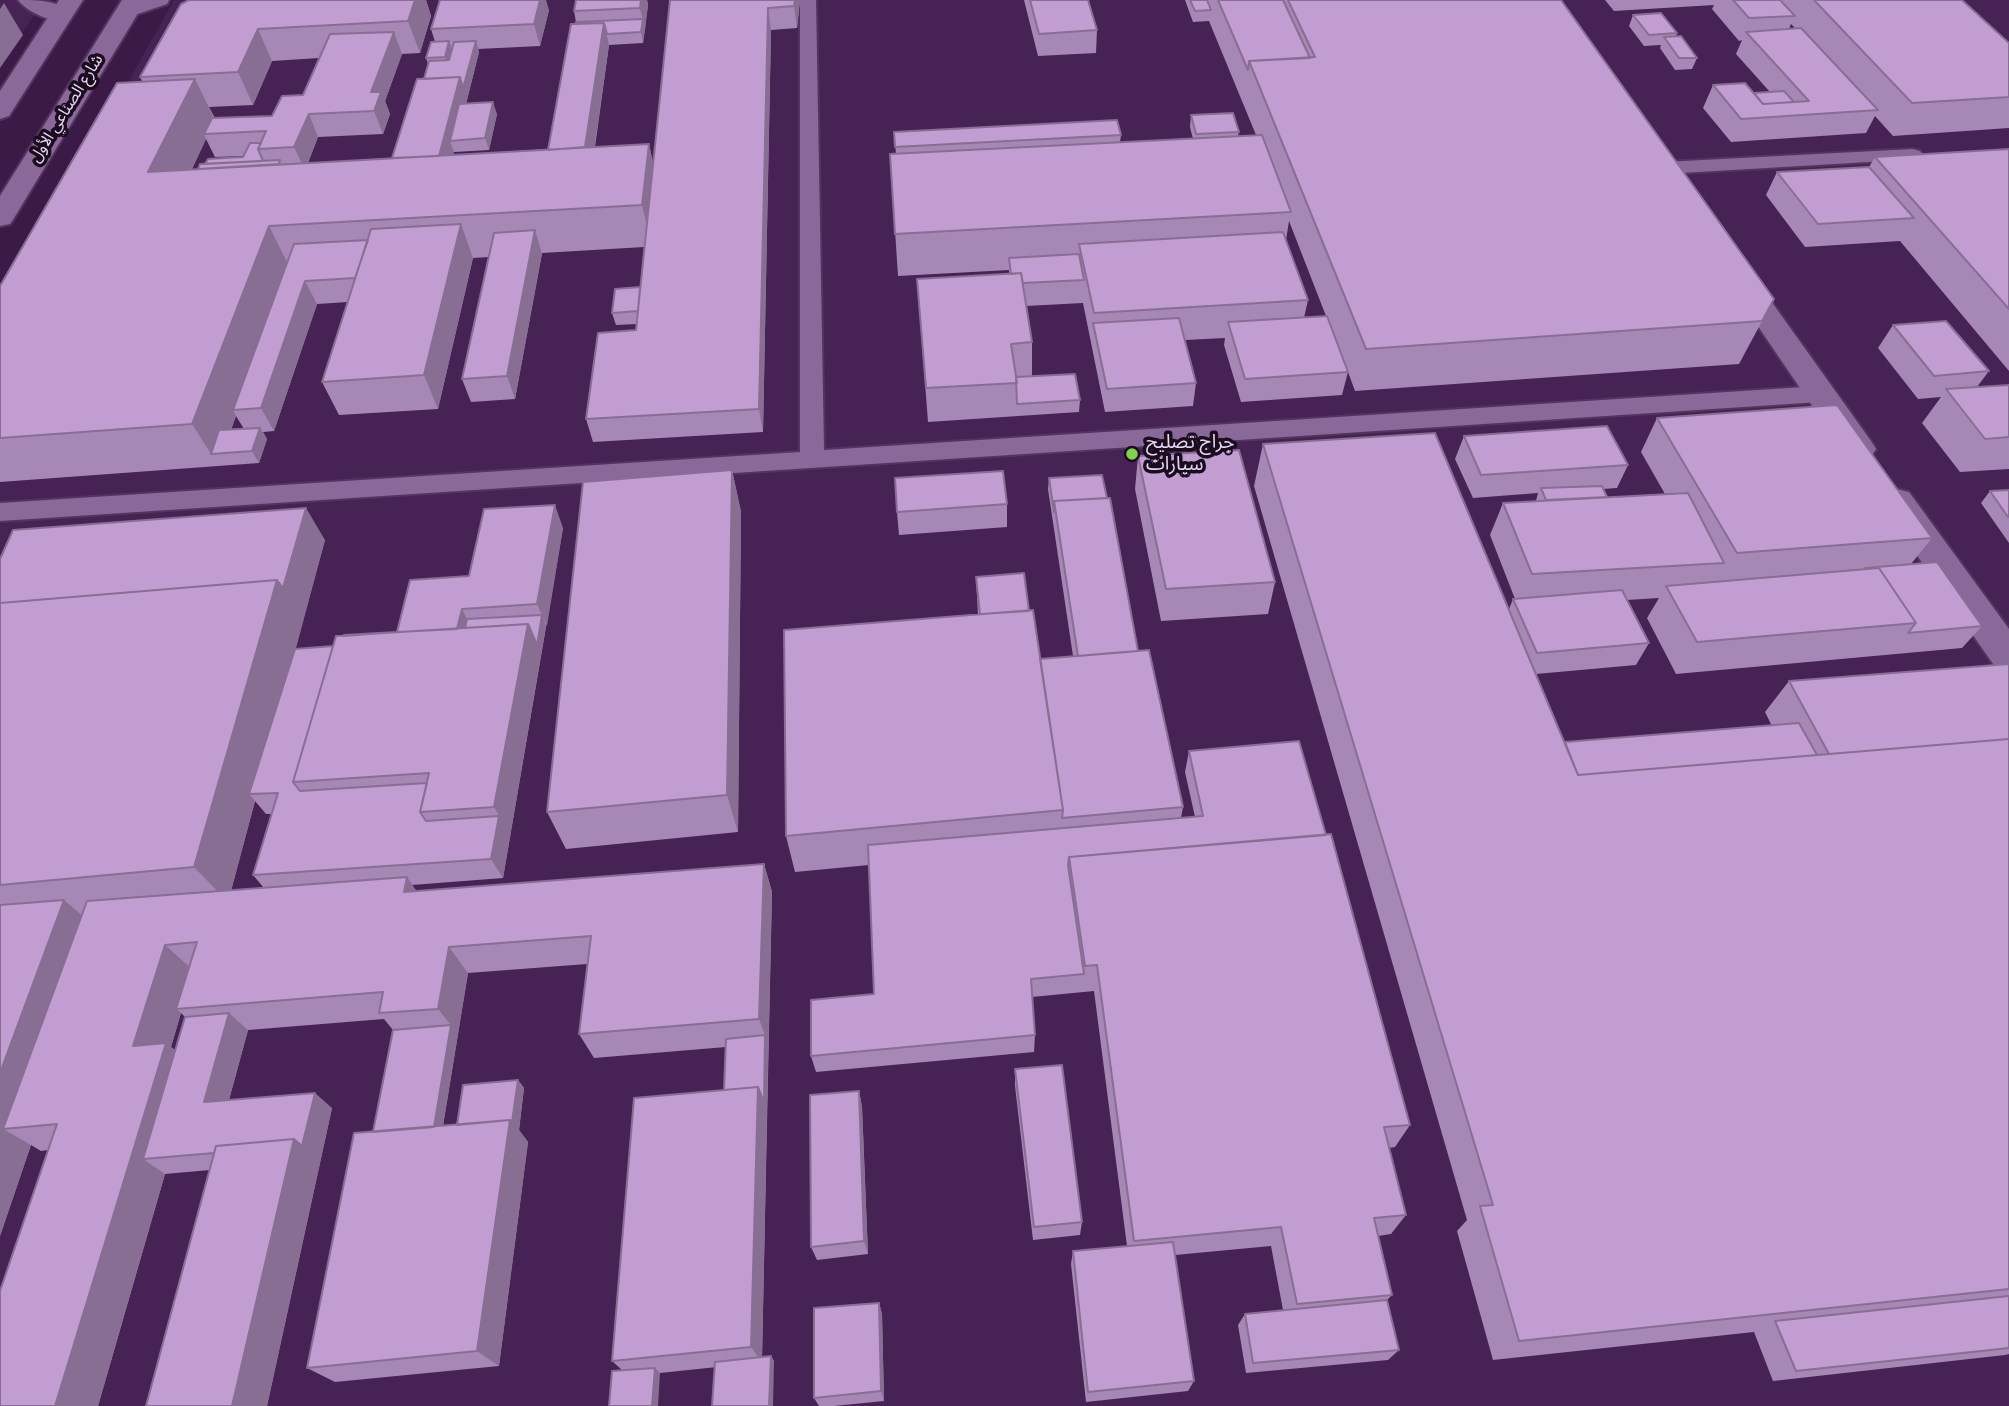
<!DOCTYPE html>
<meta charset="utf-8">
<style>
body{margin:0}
canvas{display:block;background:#3b1a47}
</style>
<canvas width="2009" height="1406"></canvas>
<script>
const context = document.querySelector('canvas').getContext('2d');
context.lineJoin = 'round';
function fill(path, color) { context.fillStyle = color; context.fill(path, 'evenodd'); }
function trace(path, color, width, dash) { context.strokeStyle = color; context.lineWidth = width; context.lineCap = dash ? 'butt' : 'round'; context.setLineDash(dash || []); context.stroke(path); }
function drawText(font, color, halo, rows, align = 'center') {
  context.font = font + ' Roboto,"Noto Sans Arabic",sans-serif'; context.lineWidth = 7; context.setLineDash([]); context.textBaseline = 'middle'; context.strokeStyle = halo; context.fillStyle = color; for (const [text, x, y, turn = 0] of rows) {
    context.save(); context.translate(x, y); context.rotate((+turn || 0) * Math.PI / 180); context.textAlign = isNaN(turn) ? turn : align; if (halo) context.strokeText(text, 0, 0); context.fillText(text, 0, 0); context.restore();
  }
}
fill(new Path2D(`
 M0,0H44L0,67Z
 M174,0H2009V1406H0V312Z`), '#462255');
const lane = new Path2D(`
 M145,0H169L167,4L126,18L117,13L120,9Z
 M800,0H816L824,450L1820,386L1828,389L1832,394L1828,399L1820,402L0,521V503L800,452Z
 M1913,149L1920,151L1923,155L1920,159L1664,174L1654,168L1664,162Z`);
const street = new Path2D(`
 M18,0C37,0 61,0 73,15L69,20C54,24 28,13 18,0Z
 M1736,263L1746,266L1871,441L1876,449L1871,457L1859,460L1847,457L1721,272L1726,266Z
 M1897,489L1909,492L2009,629V673L1996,668L1885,510L1880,501L1885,492Z`);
const secondary = new Path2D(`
 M59,0H83L9,116L0,119V91Z
 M122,0H146L14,218L10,224L0,226V196Z`);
trace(lane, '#51355c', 4);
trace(street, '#51355c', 4);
trace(secondary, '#51355c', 4);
fill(lane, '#8b689a');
fill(street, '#8b689a');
fill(secondary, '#8b689a');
fill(new Path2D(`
 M189,0H426L431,16L420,53L402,54L385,101L390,114L383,134L318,137L308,163L392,158L424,79L428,64L426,58L435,42L431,29L549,10L540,46L478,49L479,52L466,104L497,114L489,150L454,152L453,155L548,149L576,22L574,11L576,0H647L648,5L643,43L609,45L595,147L649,144L653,163L670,0H800L797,28L771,30L763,432L593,442L586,419L636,330L637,324L616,325L612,313L640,287L644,247L542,253L515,399L471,402L462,379L489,257L473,258L438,409L339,415L322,382L348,302L317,304L274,431L263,432L267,439L259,463L0,482V286L142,81L140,77ZM319,58L303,95L272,116L215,118L209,107L253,105L272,61ZM206,139L215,157L244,156L243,157L205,164L198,169H192ZM236,416L244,429L231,430Z
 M1024,0H1088L1097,30L1096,53L1038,56Z
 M1185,0H1561L1774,299L1739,364L1355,391L1348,372L1342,395L1241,402L1224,345L1225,338L1185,340L1196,383L1193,406L1105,412L1083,303L1026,306L1032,342V376L1016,377L1080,400L1079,412L928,422L917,279L1009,274V270L898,276L890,154H896L894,132L1121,135L1120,142L1193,139L1190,127L1191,115L1239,132L1238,136L1256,135L1209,21L1193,22ZM1289,221L1326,316L1304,318L1308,300L1286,240Z
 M1605,0H1962L2009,43V128L1893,136L1875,116L1866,133L1731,142L1703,108L1713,85L1754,93L1770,92L1736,54L1742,40L1739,41L1712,9L1714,5L1614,11ZM1791,24L1796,29H1789Z
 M1633,15L1677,33L1676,36L1697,58L1692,69L1675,70L1660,48L1661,45L1644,46L1629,26Z
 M2009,149V371L1900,241L1805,247L1766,195L1777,172L1869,167L1875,157Z
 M1893,325L1989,371L1977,387L2009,385V469L1960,472L1922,423L1941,397L1918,399L1878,348Z
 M1657,418L1932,538L1911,564L1982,626L1962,648L1676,674L1647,618L1659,598L1627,600L1649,643L1636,665L1536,674L1565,742L1772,726L1765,712L1789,681L2009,664V1354L2005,1355L1773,1381L1754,1332L1493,1360L1457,1231L1467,1220L1254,486L1263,444L1509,609L1513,599H1515L1490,535L1503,503L1536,501L1538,493L1473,498L1455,459L1464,436L1628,465L1617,488L1603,489L1607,497L1665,494L1641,452Z
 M1138,456L1275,582L1268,614L1161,621L1135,489Z
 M732,470L741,512L738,832L566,849L547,812Z
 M1049,478L1138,651L1183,807L1181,818L1195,817L1185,772L1189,751L1410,1125L1395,1147L1389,1148L1406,1215L1391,1234L1378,1236L1392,1295L1387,1300L1399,1350L1388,1360L1246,1373L1238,1325L1245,1314L1283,1310L1271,1246L1175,1255L1194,1381L1188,1391L1086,1402L1071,1264L1073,1251L1127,1246L1094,991L1032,997L1035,1035L1034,1052L816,1072L811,1056L874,994L869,865L795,872L786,836L978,615L976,577L1029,611L1040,659L1073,656L1048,489Z
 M2009,490V543L1981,503L1990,491Z
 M1007,504V527L899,535L897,512Z
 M563,528L503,878L412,885L416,891L764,864L772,892L762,1357L771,1356L774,1361L660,1373L622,1370L612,1361L724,1090L726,1047L594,1058L579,1034L587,964L468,973L443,1126L457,1125L518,1080L524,1088L519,1130L528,1142L499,1366L335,1382L307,1368L373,1132L393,1030L384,1019L248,1030L229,1100L332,1108L267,1406H146L210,1170L165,1174L98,1406H0L48,1150L41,1151L31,1145L0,1236V559L325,540L295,649L333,646L397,632L469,576ZM255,801L266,814H271L253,875L264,888L231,891ZM181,1013L185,1017L175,1050L171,1047Z
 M1015,1069L1082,1222L1080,1235L1033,1240L1015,1086Z
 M859,1091L862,1107L868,1254L817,1260L811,1247Z
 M879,1303L882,1314L884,1401L834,1406H819L814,1398Z`), '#a787b5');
fill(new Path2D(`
 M415,0H426L431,16L420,53L408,21Z
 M540,0H546L549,10L540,46L534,24Z
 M641,0H647L648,5L645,30L640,8Z
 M795,0H800L797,28L794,6Z
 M4,3L23,35L0,68V9Z
 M768,8L771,30L763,432L759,409Z
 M643,19L645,30L643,43L641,32Z
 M604,23L609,45L590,178L584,155Z
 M258,29L272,61L253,105L238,72Z
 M394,32L402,54L385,101L390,114L383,134L374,111L371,92Z
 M449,41L453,52L449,68L445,57Z
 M476,41L479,52L457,140L450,141L454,152L442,198L433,175L460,77Z
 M195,79L215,120L204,134L206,139L171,214L148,172Z
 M493,102L497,114L489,150L485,138Z
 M309,114L318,137L305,170L294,147Z
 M649,144L658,186L652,247L642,205Z
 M461,224L473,258L438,409L424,375Z
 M269,226L290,268L233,410L236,416L222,453L211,454L192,424Z
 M535,230L542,254L515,399L507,376Z
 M305,281L317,304L274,431L261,408Z
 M260,428L267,439L259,463L252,451Z
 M732,470L741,512L738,832L727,795Z
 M555,505L563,528L547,626L537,604Z
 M306,508L325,540L257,794H249L255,801L228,902L194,867L277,580Z
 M462,609L473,631L455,639Z
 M542,615L546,626L503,878L491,859L499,816L494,807L528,624Z
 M764,864L772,892L767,1110L764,1102L765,1035L759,1019Z
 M407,877L426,905L404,892Z
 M64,900L104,934L3,1129L31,1145L0,1236V1073Z
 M165,945L194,971L176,1009L181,1013L171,1047L196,1067L143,1159L165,1174L98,1406H55L133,1046Z
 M449,947L468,973L458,1034L438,1009Z
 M229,1013L248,1030L224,1118L204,1102Z
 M451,1025L458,1034L439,1150L431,1142Z
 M518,1080L524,1088L519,1130L528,1142L499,1366L477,1351L510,1120Z
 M758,1087L767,1110L762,1362L751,1347Z
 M859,1091L862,1107L868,1254L864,1241Z
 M315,1093L332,1108L267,1406H232L294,1139Z
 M879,1303L882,1314L884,1401L881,1391Z
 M771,1356L774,1361L773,1406H769Z
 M655,1368L660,1373L658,1406H652Z`), '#886e93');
const building = new Path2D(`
 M189,0H415L408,21L258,29L238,72L140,77L181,4Z
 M440,0H540L534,24L431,29Z
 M576,0H641L640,8L574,11Z
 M670,0H795L794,6L768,8L759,409L586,419L598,333L636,330Z
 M1030,0H1088L1097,30L1039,34Z
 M1190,0H1207L1211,10L1195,11Z
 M1218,0H1283L1310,58L1249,61L1248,70Z
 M1288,0H1561L1774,299L1762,321L1366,349L1249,61L1315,57Z
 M1733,0H1780L1795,16L1749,18Z
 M1814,0H1962L2009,43V97L1912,103Z
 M1661,13L1677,33L1649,35L1633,15Z
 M643,19L641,32L607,34L604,23L576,24V22Z
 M604,23L585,147L548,150L571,24Z
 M1801,28L1878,110L1741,119L1713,85L1745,83L1763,104L1809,101L1746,32Z
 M394,32L371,92H381L374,111L309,114L294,147L258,149L266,131L204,134L212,118L272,116L282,96L303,95L330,34Z
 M1681,36L1697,58H1679L1664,37Z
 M449,41L445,57L426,58L431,42Z
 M476,41L463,88L460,77L424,79L429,61L449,60L454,42Z
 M460,77L439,156L392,158L417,79Z
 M195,79L148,172L649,144L642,205L269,226L192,424L0,438V286L117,83Z
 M1784,91L1794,102L1763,104L1754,93Z
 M493,102L485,138L450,141L459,104Z
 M1233,113L1239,132L1196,134L1191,115Z
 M1117,120L1121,135L895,147L894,132Z
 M1262,135L1291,212L895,234L890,154Z
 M250,143H261L258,149L263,161L205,164L208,159L243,157Z
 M2009,149V309L1875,157Z
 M280,160L279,164L198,169L200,164Z
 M1869,167L1914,218L1818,224L1777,172Z
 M461,224L424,375L322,382L371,229Z
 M535,230L507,376L462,379L494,233Z
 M1283,232L1308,300L1094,313L1079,244Z
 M368,240L355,278L305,281L261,408L233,410L294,244Z
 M1079,254L1084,280L1023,283L1021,273L1011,274L1009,258Z
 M1021,273L1032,342L1011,344L1017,383L926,388L917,279Z
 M640,287L638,311L612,313L615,289Z
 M1327,316L1348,372L1245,379L1228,322Z
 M1179,318L1196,383L1107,389L1093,323Z
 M1946,321L1989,371L1934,376L1893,325Z
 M1075,374L1080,400L1017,404L1016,377Z
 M2009,385V437L1985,439L1946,389Z
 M1837,405L1932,538L1737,553L1657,418Z
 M1607,426L1628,465L1481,475L1464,436Z
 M260,428L252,451L211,454L219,430Z
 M1435,433L1578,775L2009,739V1289L1519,1341L1480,1206L1493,1205L1263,444Z
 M1239,450L1275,582L1166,589L1138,456Z
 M732,470L727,795L547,812L583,482Z
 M1003,471L1007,504L897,512L895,478Z
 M1102,475L1107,498L1054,501V512L1049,478Z
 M1602,486L1607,497L1546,500L1541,488Z
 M2009,490V515L2008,517L1990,491Z
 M1688,493L1724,563L1532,574L1503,503Z
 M1110,498L1138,651L1078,656L1054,501Z
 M555,505L537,604L462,609L457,629L397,632L410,580L469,576L484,509Z
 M306,508L283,588L277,580L0,603V559L13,530Z
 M1937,562L1982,626L1908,633L1916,623L1879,568H1865Z
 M1879,568L1916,623L1697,642L1666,586Z
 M1024,573L1029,611L980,614L976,577Z
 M277,580L194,867L0,885V603Z
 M1622,590L1649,643L1537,653L1513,599Z
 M1033,610L1063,810L786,836L784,630Z
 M542,615L537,645L528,624L465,628L467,619Z
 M528,624L494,807L420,812L429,773L293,782L336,636Z
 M397,632L343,636L344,635Z
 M333,646L293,782L300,791L427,783L420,812L426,821L499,816L491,859L253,875L278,793L249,794L295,649Z
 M1149,650L1183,807L1062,818L1063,810L1040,659Z
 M2009,664V739L1829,754L1789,681Z
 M1799,723L1817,755L1578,775L1565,742Z
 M1299,741L1326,835L1069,857L1068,865L1084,974L1031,979L1035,1035L811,1056V1000L874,994L868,845L1203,816L1189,751Z
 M1331,834L1410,1125L1384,1127L1406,1215L1374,1218L1392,1295L1297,1304L1281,1227L1134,1241L1097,965L1085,966L1069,857Z
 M764,864L759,1019L579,1034L591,936L449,947L438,1009L379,1013L383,992L176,1009L197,942L165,945L133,1046L166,1043L55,1406H0V1291L57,1124L3,1129L87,901L407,877L404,892Z
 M64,900L0,1073V905Z
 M229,1013L204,1102L315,1093L302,1146L294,1139L216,1146L214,1153L143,1159L185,1017Z
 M451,1025L434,1127L373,1132L393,1030Z
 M765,1035L764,1102L758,1087L724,1090L726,1039Z
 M1062,1065L1082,1222L1034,1227L1015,1069Z
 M518,1080L512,1122L510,1120L457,1125L463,1085Z
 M758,1087L751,1347L612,1361L634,1098Z
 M859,1091L864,1241L811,1247L810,1095Z
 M510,1120L477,1351L307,1368L354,1133Z
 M294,1139L232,1406H146L216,1146Z
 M1173,1242L1194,1381L1088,1392L1073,1251Z
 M2009,1296V1348L1796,1371L1775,1321Z
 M1387,1300L1399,1350L1253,1363L1245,1314Z
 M879,1303L881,1391L814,1398V1308Z
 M771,1356L769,1406H712L715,1362Z
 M655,1368L652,1406H609L612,1371Z`);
fill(building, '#c29dd2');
trace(building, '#886e93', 2);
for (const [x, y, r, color] of [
 [1132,454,7,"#80d051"]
]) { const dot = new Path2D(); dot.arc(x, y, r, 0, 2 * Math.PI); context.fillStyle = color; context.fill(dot); trace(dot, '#1b0d20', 2.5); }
drawText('16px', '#ead7f3', '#1b0d20', [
 ["شارع الصناعي الأول",67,109,-58]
]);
drawText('19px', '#ead7f3', '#1b0d20', [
 ["جراج تصليح",1146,443],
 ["سيارات",1146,465]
], 'left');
</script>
